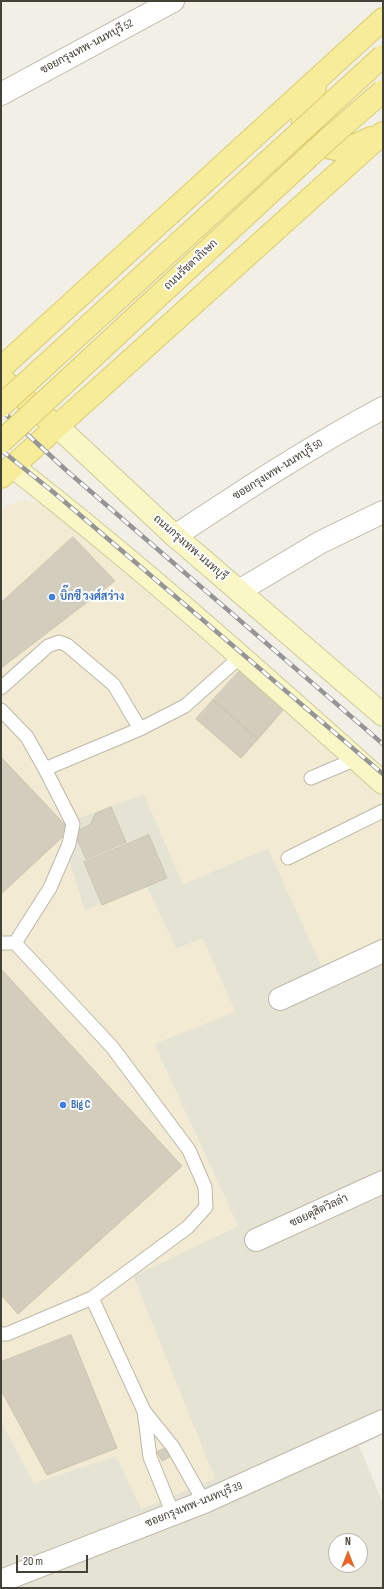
<!DOCTYPE html>
<meta charset="utf-8">
<style>
body{margin:0}
#map{position:relative;width:384px;height:1589px;overflow:hidden;background:#f2f0e6;font-family:"Sofia Sans Condensed",sans-serif}
canvas{display:block}
.frame{position:absolute;inset:0;border:2px solid #444136;pointer-events:none}
.north{position:absolute;left:328px;top:1533px;width:40px;height:40px;box-sizing:border-box;background:#fff;border:1px solid #b4b3af;border-radius:50%;rotate:0deg;font-size:11px;font-weight:700;line-height:16px;text-align:center;color:#444136}
.north::after{content:'';display:block;margin:auto;width:14px;height:18px;background:#ea6425;clip-path:polygon(50% 0,100% 100%,50% 72%,0 100%)}
.scale{position:absolute;left:16px;top:1555px;width:72px;height:18px;box-sizing:border-box;border:2px solid #444136;border-top:0;padding-left:5px;font-size:12px;line-height:14px;white-space:nowrap;color:#444136;-webkit-text-stroke:3px #fff;paint-order:stroke}
</style>
<div id="map">
<canvas width="384" height="1589"></canvas>
<div class="frame"></div>
<div class="north">N</div>
<div class="scale">20 m</div>
</div>
<script>
const context = document.querySelector('canvas').getContext('2d');
context.lineJoin = 'round';
function fill(path, color) { context.fillStyle = color; context.fill(path, 'evenodd'); }
function trace(path, color, width, dash) { context.strokeStyle = color; context.lineWidth = width; context.lineCap = dash ? 'butt' : 'round'; context.setLineDash(dash || []); context.stroke(path); }
function drawText(font, color, halo, rows, align = 'center') {
  context.font = font + ' "Sofia Sans Condensed",Sarabun,sans-serif'; context.lineWidth = 4; context.setLineDash([]); context.textBaseline = 'middle'; context.strokeStyle = halo; context.fillStyle = color; for (const [text, x, y, turn = 0] of rows) {
    context.save(); context.translate(x, y); context.rotate((+turn || 0) * Math.PI / 180); context.textAlign = isNaN(turn) ? turn : align; if (halo) context.strokeText(text, 0, 0); context.fillText(text, 0, 0); context.restore();
  }
}
fill(new Path2D(`
 M144,794L183,884L268,848L321,964L383,950V1434L359,1446L383,1503V1588H1V1421L34,1483L116,1456L215,1479L133,1276L238,1226L154,1044L235,1011L202,939L176,949L144,881L85,911L58,825ZM336,1541H360V1565H336Z`), '#e5e3d4');
fill(new Path2D(`
 M21,500L44,503L383,798V950L321,965L268,848L183,884L144,794L58,826L85,911L144,881L176,949L203,938L235,1012L154,1044L238,1226L133,1276L215,1479L141,1509L116,1456L34,1483L1,1421V509Z`), '#f2ead2');
const building = new Path2D(`
 M73,537L115,581L1,668V603Z
 M241,669L285,708L258,739L213,700Z
 M213,700L258,739L241,758L196,719Z
 M1,757L70,830L1,894Z
 M111,807L126,842L86,859L74,832L90,825L95,814Z
 M149,835L167,878L102,905L84,862Z
 M1,969L182,1166L18,1314L1,1295Z
 M71,1335L117,1448L47,1475L1,1390V1362Z
 M166,1448L170,1457L162,1461L157,1452Z`);
fill(building, '#d2cdbc');
trace(building, '#ccc6b0', 1);
const lane = new Path2D(`
 M1,688L48,646L59,642L67,645L114,685L140,729
 M1,710L27,737L45,769
 M311,778L356,759
 M288,858L383,811
 M1,943H15L112,1047L189,1150L205,1187L206,1207L188,1227L92,1298L7,1334H1
 M15,943L50,888L69,844L73,824L45,769L140,729L185,706L240,657
 M92,1298L144,1411L173,1447L204,1502
 M144,1411L150,1457L173,1514`);
const street = new Path2D(`
 M1,94L173,1
 M175,536C243,491 311,446 383,408
 M239,591L321,542L383,512
 M280,999L383,951
 M256,1240L383,1182
 M1,1581L204,1502L383,1421`);
const secondary = new Path2D(`
 M58,427L175,536L383,715
 M12,466C141,566 262,675 383,783`);
const primary = new Path2D(`
 M315,87C302,106 294,129 318,142C326,147 333,150 342,149C352,147 361,143 371,138
 M1,368L383,19
 M1,378L50,421
 M1,477L383,133`);
trace(lane, '#bcb9a9', 15);
trace(street, '#bcb9a9', 24);
trace(secondary, '#cec998', 24);
trace(primary, '#dacc6b', 24);
trace(lane, '#fff', 13);
trace(street, '#fff', 22);
trace(secondary, '#faf7c7', 22);
trace(primary, '#f6ec9a', 22);
const rail = new Path2D(`
 M1,410L67,471L383,744
 M1,450L52,491L383,774`);
trace(rail, '#959595', 4.5);
trace(rail, '#fff', 3, [9]);
const primaryBridge = new Path2D(`
 M1,406L383,56
 M1,442L330,137L383,91`);
trace(primaryBridge, '#dacc6b', 24, []);
trace(primaryBridge, '#f6ec9a', 22);
for (const [x, y, r, color] of [
 [52,597,4,"#3f7fe0"],
 [63,1105,4,"#3f7fe0"]
]) { const dot = new Path2D(); dot.arc(x, y, r, 0, 2 * Math.PI); context.fillStyle = color; context.fill(dot); trace(dot, '#fff', 1.5); }
drawText('11px', '#444136', '#fff', [
 ["ซอยกรุงเทพ-นนทบุรี 52",87,47,-28],
 ["ถนนรัชดาภิเษก",191,265,-43],
 ["ซอยกรุงเทพ-นนทบุรี 50",278,470,-32],
 ["ถนนกรุงเทพ-นนทบุรี",190,548,41],
 ["ซอยดุสิตวิลล่า",319,1211,-25],
 ["ซอยกรุงเทพ-นนทบุรี 39",194,1505,-22]
]);
drawText('bold 11px', '#366cbe', '#fff', [
 ["บิ๊กซี วงศ์สว่าง",60,597],
 ["Big C",71,1105]
], 'left');
</script>
